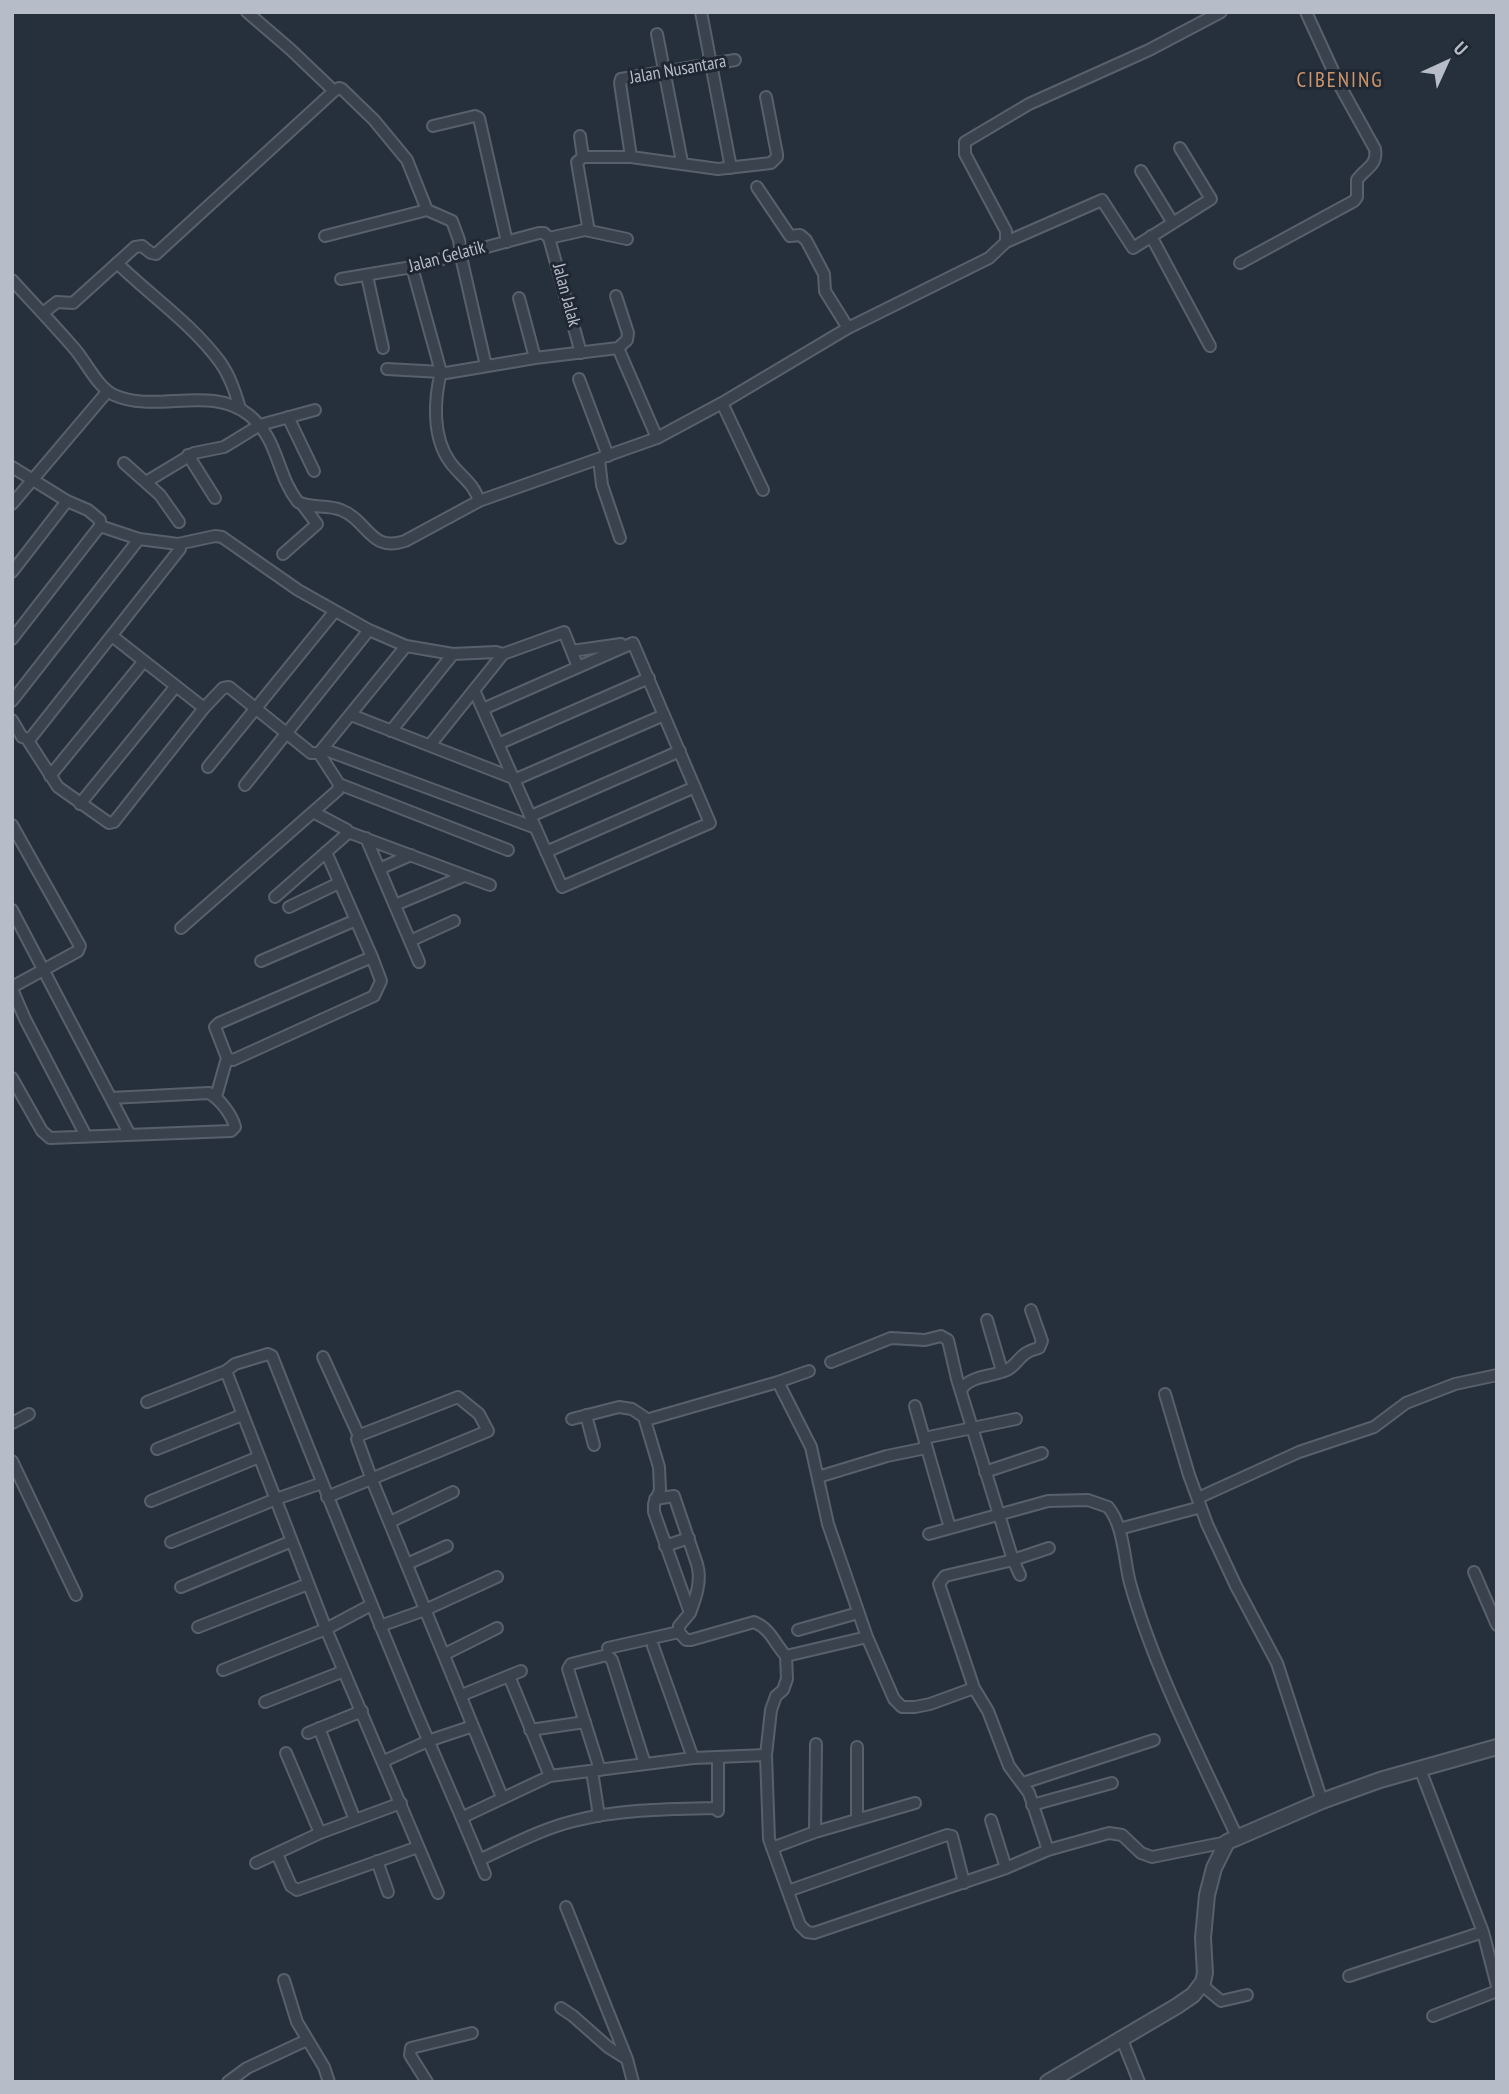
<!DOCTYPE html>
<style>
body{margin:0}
#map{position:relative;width:1509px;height:2094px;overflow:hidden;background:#26303d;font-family:"PT Sans Narrow",sans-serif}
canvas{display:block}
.frame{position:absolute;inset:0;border:14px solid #b6bdc8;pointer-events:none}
.north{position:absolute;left:1411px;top:28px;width:70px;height:70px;-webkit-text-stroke:5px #1f2732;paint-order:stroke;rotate:45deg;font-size:19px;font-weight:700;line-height:28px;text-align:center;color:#b6bdc8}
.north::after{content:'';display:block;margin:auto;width:24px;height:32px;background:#b6bdc8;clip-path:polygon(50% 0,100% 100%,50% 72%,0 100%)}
</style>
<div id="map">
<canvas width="1509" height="2094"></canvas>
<div class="frame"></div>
<div class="north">U</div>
</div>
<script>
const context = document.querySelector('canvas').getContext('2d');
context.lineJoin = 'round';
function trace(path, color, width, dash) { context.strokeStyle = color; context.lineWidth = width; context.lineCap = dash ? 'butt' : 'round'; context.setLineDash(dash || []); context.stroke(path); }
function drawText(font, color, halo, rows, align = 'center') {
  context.font = font + ' "PT Sans Narrow",sans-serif'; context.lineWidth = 6; context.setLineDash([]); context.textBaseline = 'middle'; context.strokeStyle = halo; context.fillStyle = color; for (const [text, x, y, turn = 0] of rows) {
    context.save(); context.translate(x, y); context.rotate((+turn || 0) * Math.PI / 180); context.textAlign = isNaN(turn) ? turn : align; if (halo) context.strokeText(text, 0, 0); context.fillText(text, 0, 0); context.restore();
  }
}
const minor = new Path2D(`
 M247,12L290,49L334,91L339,88L342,89L374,120L407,160L427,210
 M701,12L731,168
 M657,34L682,162
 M735,60L621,79L620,83L631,157L718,169L771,163L777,157V154L766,97
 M433,126L475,116L479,118L507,242
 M580,136L583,157
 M1141,171L1173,223
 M757,187L790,236L800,235L806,240L824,274L825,291L848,328
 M585,230L627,239
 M325,236L427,210L452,221L459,240L462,261L486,366
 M1151,236L1210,346
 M549,238L585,230L588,226L577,162L583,157H631
 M549,238L581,353
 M1006,242L1102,200L1133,248L1211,199L1180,148
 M117,263C151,296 192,324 220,362C230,376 235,392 240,408
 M1240,263L1354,201L1357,197V180C1365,168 1378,166 1375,149L1340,86L1306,12
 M412,267L441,372L446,373L535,358L618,348L657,438
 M367,276L383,348
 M341,279L412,267L539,233H544L549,238
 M12,280C32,302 53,324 73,347C86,361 97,387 114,395C156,414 211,384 249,415C279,439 276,474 298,502C311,509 327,504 341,510C368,520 370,553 405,541L479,501L657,438L722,403L848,328L989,258L1006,242V231L965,154V142L1029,104L1149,50L1221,12
 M616,296L628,333L627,340L618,348
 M519,298L535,358
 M43,313L57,302L73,303L135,247L142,246L151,253L156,254L334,91
 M387,369L441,372C434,400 432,437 450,462C460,476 474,483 479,501
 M579,379L608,456
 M722,403L763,490
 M288,417L314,471
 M188,455L215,498
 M599,459L602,485L620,538
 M124,463L160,495L179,522
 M12,467L67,501L12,572
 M146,482L194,453L224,447L260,425L315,410
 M12,504L107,392
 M283,554L317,524L302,504
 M112,636L204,708
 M12,639L100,526V520L88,510L67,501
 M406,646L453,654L496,652L503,654L564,632L578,667
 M572,651L621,644
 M474,690C503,756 533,821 562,887L710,823L633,643L483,709
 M12,701L139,539
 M351,715L513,778
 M12,720L22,737L30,739L180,549L178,544L139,539L100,526
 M391,731L453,654
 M27,739L58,787L109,823L114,822L204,708L223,688L229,687L311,753H319L406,646L369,630L298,590L222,537L215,536L178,544
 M498,744L649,678
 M430,745L503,654
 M323,749L536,828
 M208,767L335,611
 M50,776L144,661
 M514,780L664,715
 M339,784L508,850
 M245,785L369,630
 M80,804L176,686
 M531,816L680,751
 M12,825L80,946L78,951L12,987
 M348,832L490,885
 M366,838L419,962
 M326,852L372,957
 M546,852L695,787
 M379,869L411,855
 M275,897L348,833L347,830L313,812
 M395,905L464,876
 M289,907L339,883
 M12,910L130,1135
 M181,928L338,790L339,784L319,753
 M410,941L454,921
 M372,957L381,981L374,996L233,1060L227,1058L215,1027L219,1023Z
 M261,961L356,920
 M12,989L25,1019L86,1136
 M12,1078L42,1131L50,1138L231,1131L235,1127C232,1115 220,1099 209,1093L111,1098
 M216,1097L227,1058
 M987,1320L1002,1371
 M323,1357L359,1436
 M831,1362L891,1338L925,1340L941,1336L948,1340L957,1379L1013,1560L945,1576L939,1584L974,1688L988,1711L1009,1766L1029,1793L1048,1850
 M778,1382L811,1447L828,1524L867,1637L894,1699L902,1707H915L930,1704L974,1688
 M961,1390C970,1375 992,1377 1007,1370C1020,1363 1018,1353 1039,1348L1042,1341L1031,1310
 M1165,1394L1189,1475L1207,1524L1236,1586L1277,1663L1322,1801
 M147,1402L226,1371
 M915,1406L924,1438
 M586,1415L594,1445
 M572,1419L619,1407L632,1409L644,1417L659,1467L660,1490L654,1504V1512L690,1613L679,1626V1632L608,1648
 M646,1420L778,1382L809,1371
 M12,1423L29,1414
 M157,1449L242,1415
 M12,1461L76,1595
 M985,1472L1042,1453
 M818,1477L887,1456L926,1448
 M327,1497L488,1431L479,1414L458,1397L360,1435L357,1439L372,1480L502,1797
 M1198,1498L1299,1452L1374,1427L1406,1403L1455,1384L1497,1375
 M655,1499L674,1496L697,1564C702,1580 696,1597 690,1613
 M151,1501L259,1457
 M390,1522L453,1492
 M950,1528L924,1438L1016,1419
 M1119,1529L1201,1507
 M929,1534L1048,1501L1088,1500L1108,1507C1124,1526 1124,1560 1130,1583C1154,1668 1200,1757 1237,1837
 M171,1542L276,1499L322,1483
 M665,1546L689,1538
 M407,1564L447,1546
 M1474,1572L1497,1625
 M1020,1575L1013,1560L1049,1548
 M181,1587L292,1541
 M380,1626L425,1610L497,1577
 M198,1627L308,1584
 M798,1630L858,1613
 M679,1632L686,1640H691L754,1622C771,1629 774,1643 786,1656L867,1637
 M653,1646L693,1758
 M445,1654L497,1628
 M223,1670L326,1629L371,1605
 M509,1676L550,1776
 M462,1695L521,1671
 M265,1702L344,1671
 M319,1728L355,1820
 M530,1730L585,1722
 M308,1733L362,1711
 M286,1753L320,1833
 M766,1755L771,1710L776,1696L783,1690L787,1679L786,1656
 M384,1761L428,1741L473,1726
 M1420,1769L1483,1932L1497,1986
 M600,1770L568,1669L571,1664L607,1655L612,1660L645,1764
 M592,1771L599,1816
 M1023,1783L1154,1740
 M1032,1805L1112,1783
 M718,1811V1757
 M463,1817L550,1776L693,1758L766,1755L769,1839L800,1925L807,1932L814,1933L1006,1868L1048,1850L1109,1833L1122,1835L1141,1853L1152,1857L1227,1842
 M857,1819V1747
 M991,1820L1006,1868
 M815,1832L816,1744
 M772,1848L815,1832L915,1803
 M277,1854L291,1886L297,1890L418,1847
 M479,1860C510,1846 541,1829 574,1821C620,1809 670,1809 718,1808
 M377,1861L388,1892
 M256,1863L320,1833L401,1803
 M788,1891L947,1835L952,1836L964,1883
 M438,1893L326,1629L226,1371L235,1364L268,1354L272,1356C319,1475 367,1594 416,1712C439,1766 463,1819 485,1874
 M566,1907L627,2059L633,2082
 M1349,1976L1483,1932
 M284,1980L297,2022L324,2067L329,2082
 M1202,1985L1221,2001L1247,1995
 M561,2008L573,2016L608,2047L627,2059
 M1433,2016L1497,1991
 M1121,2037L1139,2082
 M228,2082L247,2068L307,2040
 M427,2082L410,2055L411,2048L472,2033`);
const tertiary = new Path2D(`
 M1048,2082L1177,2006L1193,1995L1203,1982L1205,1973L1203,1938L1207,1895L1214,1868L1227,1842L1322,1801L1380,1780L1497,1747`);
trace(minor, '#58606b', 14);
trace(tertiary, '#58606b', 18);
trace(minor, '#3a424d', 10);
trace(tertiary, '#3a424d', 14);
drawText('18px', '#b6bdc8', '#1f2732', [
 ["Jalan Nusantara",678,70,-10],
 ["Jalan Gelatik",447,257,-15],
 ["Jalan Jalak",566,295,75]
]);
context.letterSpacing = '2px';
drawText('21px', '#ce966b', '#1f2732', [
 ["CIBENING",1340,81]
]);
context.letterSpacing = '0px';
</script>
